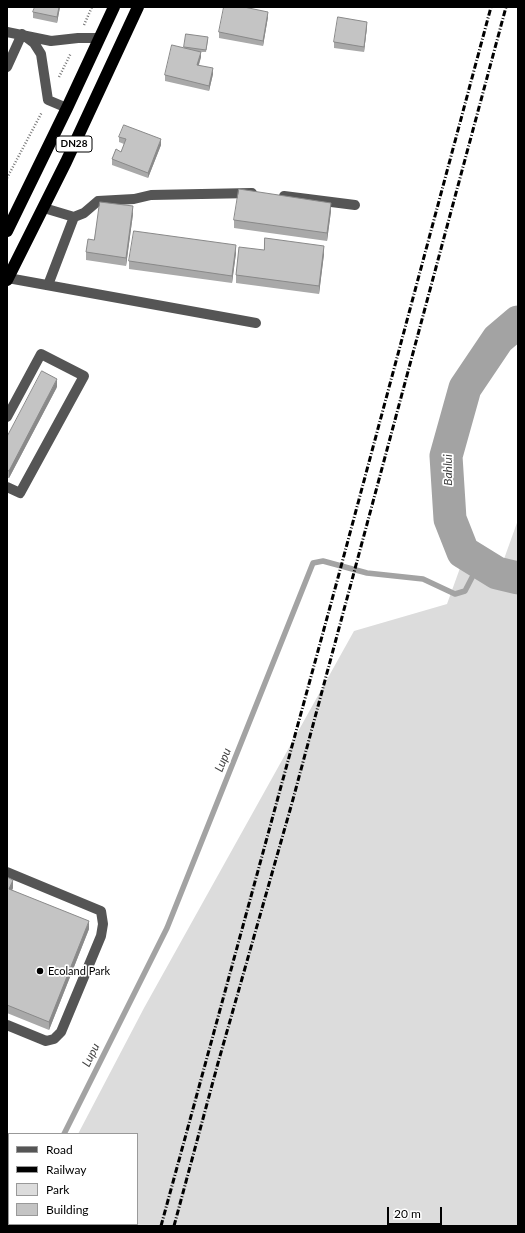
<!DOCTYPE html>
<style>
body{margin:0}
#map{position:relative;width:525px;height:1233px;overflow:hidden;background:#fff;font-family:Lato,sans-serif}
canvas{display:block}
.frame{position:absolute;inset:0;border:8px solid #000;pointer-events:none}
.legend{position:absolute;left:8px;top:1133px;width:130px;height:92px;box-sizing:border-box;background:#fff;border:1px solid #999;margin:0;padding:5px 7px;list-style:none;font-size:12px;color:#000}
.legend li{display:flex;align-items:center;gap:8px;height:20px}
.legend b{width:20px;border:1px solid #999}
.scale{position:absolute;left:387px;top:1207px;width:55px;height:18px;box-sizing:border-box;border:2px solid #000;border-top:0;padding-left:5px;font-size:12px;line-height:14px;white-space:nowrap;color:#000;-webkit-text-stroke:3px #fff;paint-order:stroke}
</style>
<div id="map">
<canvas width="525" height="1233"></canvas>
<div class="frame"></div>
<ul class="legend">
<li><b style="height:5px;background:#555"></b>Road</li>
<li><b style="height:5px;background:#000"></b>Railway</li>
<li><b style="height:11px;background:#dcdcdc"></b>Park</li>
<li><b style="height:11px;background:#c4c4c4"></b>Building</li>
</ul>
<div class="scale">20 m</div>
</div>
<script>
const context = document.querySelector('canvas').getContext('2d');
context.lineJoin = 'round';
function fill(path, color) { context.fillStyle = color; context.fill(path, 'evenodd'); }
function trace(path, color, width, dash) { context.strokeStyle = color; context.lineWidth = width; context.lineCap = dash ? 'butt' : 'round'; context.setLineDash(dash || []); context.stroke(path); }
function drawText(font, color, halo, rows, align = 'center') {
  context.font = font + ' Lato,sans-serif'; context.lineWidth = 3.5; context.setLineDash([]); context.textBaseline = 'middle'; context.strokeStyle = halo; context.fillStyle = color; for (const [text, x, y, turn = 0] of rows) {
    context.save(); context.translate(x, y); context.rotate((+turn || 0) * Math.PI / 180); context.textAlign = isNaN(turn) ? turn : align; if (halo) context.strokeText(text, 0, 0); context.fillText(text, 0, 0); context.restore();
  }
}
fill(new Path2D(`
 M518,520V1226H29L30,1224H137V1134H78L144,1008L354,631L447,604L468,546L504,559Z`), '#dcdcdc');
trace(new Path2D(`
 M64,1134L167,928L313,563L323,561L367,573L423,579L455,594L465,591L480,562
 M18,1226L19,1224`), '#a3a3a3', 5.5);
trace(new Path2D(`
 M518,322L498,339L465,388L446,456L450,519L463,552L497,573L518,578`), '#a3a3a3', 33);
trace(new Path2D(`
 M84,25L92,7
 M59,77L71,53
 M7,178L42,112`), '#777', 2.5, [1, 2]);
trace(new Path2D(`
 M7,32L51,41L78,38H100
 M22,34L34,43L41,54L48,100L67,108
 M7,67L22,34
 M284,196L355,205
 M44,208L74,217L84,213L98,201L134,199L151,195L252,193
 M8,278L256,323
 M48,285L74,217
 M7,417L41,354L84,376L20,493L7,487
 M7,872L101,911L103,924L101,936L61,1032L54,1039L46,1041L7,1025`), '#555', 10);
trace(new Path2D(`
 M7,231L67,108L114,7
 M7,280L66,162L138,7`), '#000', 12);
trace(new Path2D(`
 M161,1226L339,574L491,7
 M174,1226L218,1063L292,803L506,7`), '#000', 3, [6, 2, 1, 2]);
fill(new Path2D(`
 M60,7L57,23L33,18V12Z
 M268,17L263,46L219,38V32Z
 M367,27L364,52L334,48V42Z
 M186,34L208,40L206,52H201V57L199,65L213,74L209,91L165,81V75L184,48Z
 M119,137L161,145L148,178L112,165V159L121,152L124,144L119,142Z
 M331,211L327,241L234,228V220Z
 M133,214L126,266L86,260V252L94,240Z
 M264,250L324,254L319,294L236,283V275Z
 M236,253L232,283L129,269V261Z
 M57,387L9,478H7V437Z
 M7,877L13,888L12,890L89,929L49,1030L7,1013Z`), '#a9a9a9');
fill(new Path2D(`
 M59,7H60L57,23V17Z
 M268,12V17L263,46V41Z
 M367,22V27L364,52V47Z
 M201,52V57L197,70V65Z
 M213,68V74L209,91V86Z
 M161,139V145L148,178V173Z
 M331,203V211L327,241V233Z
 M133,206V214L126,266V258Z
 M236,245V253L232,283V276Z
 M324,246V254L319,294V286Z
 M57,379V387L9,478V471Z
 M13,880V888L9,897V889Z
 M89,921V929L49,1030V1022Z`), '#898989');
const building = new Path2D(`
 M35,7H59L57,17L33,12Z
 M224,7H244L268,12L263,41L219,32Z
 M338,17L367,22L364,47L334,42Z
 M186,34L208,37L206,50L184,47Z
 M172,45L201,52L197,65L213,68L209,86L165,75Z
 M124,125L161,139L148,173L112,159L116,149L121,152L126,139L119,137Z
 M239,189L331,203L327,233L234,220Z
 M100,202L133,206L126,258L86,252L88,239L94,240Z
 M134,231L236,245L232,276L129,261Z
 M265,238L324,246L319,286L236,275L239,247L264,250Z
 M42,371L57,379L9,471L7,470V437Z
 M7,877L13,880L9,889L89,921L49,1022L7,1005Z`);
fill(building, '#c4c4c4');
trace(building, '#898989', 1);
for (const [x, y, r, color] of [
 [40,971,4,"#000"]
]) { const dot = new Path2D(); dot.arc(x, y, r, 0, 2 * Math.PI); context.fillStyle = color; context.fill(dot); trace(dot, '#fff', 1.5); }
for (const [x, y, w] of [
 [74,144,36]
]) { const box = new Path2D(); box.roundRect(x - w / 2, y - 8, w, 16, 3); context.fillStyle = '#fff'; context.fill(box); trace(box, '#000', 1); }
drawText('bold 10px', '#000', null, [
 ["DN28",74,144]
]);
drawText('11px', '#000', '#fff', [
 ["Ecoland Park",48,971]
], 'left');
drawText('italic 12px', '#444', '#fff', [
 ["Bahlui",448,470,-90],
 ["Lupu",223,760,-68],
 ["Lupu",91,1055,-63]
]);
</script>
